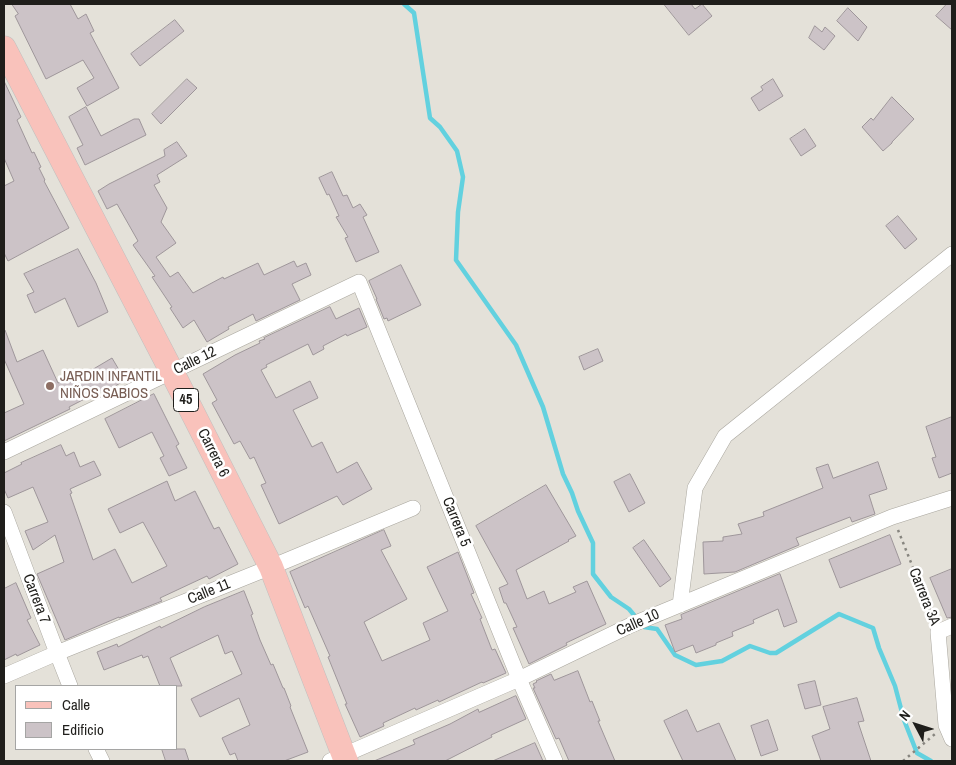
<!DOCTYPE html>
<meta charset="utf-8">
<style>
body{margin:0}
#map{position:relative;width:956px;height:765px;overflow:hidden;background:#e4e1d9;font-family:"Archivo Narrow",sans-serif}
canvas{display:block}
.frame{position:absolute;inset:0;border:5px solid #1f1e1b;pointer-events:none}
.legend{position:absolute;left:15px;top:685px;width:162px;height:65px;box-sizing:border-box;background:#fff;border:1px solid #a5a5a4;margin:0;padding:6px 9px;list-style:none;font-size:15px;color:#1f1e1b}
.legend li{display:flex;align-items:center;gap:10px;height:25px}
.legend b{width:25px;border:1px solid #a5a5a4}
.north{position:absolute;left:891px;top:700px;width:50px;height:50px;-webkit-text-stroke:4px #fff;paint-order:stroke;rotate:310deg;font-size:14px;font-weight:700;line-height:20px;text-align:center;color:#1f1e1b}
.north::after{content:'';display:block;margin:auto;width:18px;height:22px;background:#1f1e1b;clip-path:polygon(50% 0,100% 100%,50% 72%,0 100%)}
</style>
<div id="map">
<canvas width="956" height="765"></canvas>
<div class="frame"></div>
<ul class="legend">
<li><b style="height:6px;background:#f9c2bb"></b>Calle</li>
<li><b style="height:14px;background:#ccc3c7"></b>Edificio</li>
</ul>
<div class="north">N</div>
</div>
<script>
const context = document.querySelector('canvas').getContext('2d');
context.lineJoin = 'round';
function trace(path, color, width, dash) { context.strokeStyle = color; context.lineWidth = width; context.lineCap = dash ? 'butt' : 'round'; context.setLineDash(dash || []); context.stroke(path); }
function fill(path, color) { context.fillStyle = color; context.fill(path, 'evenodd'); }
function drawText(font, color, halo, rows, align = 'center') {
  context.font = font + ' "Archivo Narrow",sans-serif'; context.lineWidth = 5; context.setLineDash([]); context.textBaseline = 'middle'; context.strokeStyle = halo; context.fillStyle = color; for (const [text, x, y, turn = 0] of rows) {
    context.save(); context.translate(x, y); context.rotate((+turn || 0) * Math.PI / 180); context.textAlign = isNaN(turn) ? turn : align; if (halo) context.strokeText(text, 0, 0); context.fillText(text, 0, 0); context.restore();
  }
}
trace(new Path2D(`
 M404,4L414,13L430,118L440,127L457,151L463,177L458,212L456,260L516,345L543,407L563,474L572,493L578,511L593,543V574L611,597L629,609L644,627L657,629L675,655L696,665L722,661L750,646L770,653H776L839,614L873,628L879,648L895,686L904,720L917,753L931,761`), '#62d1df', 4.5);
const building = new Path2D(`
 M12,4H70L78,19L86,14L94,31L90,33L119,88L87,106L77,88L94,78L83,60L46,79L15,16L18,14Z
 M664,4H691L695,9L702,4L712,16L689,35Z
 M947,4H952V30L936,16Z
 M848,8L867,27L858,41L837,21Z
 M175,20L184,31L140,66L131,54Z
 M815,26L822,32L825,27L835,36L824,50L809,38Z
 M187,79L197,88L161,124L152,114Z
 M773,79L783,96L759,111L751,98L763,90L761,87Z
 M4,81L21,117L17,120L32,153L34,152L41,167L39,168L45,180L44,181L69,228L8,261L4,253V186L14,181L4,158Z
 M892,97L914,119L892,142V143L883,151L862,127L871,118L873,120Z
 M86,107L101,136L134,119H139L146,135L85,165L77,148L83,145L69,117Z
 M805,129L816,146L801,156L790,139Z
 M177,142L187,156L157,175L160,182L154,185L167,208L161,222L176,243L156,257L170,277L178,272L193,293L223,277L224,279L258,263L264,275L294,261L297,267L306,263L311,275L292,284L300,300L256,321L253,314L228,327L229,329L207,342L194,320L183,328L170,308L172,307L152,277L155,276L133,245L138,241L117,204L107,209L98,191L109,184L165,156L164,150Z
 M332,172L343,196L347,195L353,208L360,204L367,215L363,217L379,252L356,262L345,238L348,237L336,217L339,216L329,194L327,195L319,178Z
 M898,216L917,239L905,249L886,226Z
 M78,249L96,283L108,312L78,327L65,298L35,313L27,295L34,292L24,274Z
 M401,265L421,305L388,321L387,318L384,319L376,299H377L369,281Z
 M330,307L336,319L359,308L367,327L347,336L346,334L323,346L324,349L313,355L308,344L266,365L267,367L261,370L276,398L310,381L318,398L293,410L312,447L322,442L337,473L357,462L372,489L343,505L337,496L279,524L261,485L266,483L254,457L250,459L240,441L234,444L212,403L217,400L203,374L235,355L260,343L259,341L265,339L264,338Z
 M4,330H5L17,362L43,350L58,383L90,371L112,358L125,380L104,393L102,390L69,407L70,409L4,441V413L24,404L4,359Z
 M598,349L603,361L584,370L579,357Z
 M154,394L179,444L176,446L187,468L169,476L160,458L164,456L152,432L119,448L105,419Z
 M952,417V473L939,478L932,458L936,457L926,427Z
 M61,445L66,456L74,452L80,467L94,461L101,475L70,489L72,493L70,494L93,560L115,549L132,583L167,566L143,522L120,533L108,509L167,481L175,501L195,491L214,529L219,527L238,564L209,579L207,576L160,598L162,601L119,618V617L65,640L37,574L64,562L55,535L33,550L25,531L48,522L33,487L8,498L4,489V473L22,464L21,463Z
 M878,462L887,489L869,495L875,514L852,522L850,517L796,538L799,545L735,572L704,574L703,542L723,541V537L742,534L738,524L764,516L763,512L823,488L816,468L828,464L833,478Z
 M630,474L645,503L629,512L614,482Z
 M546,485L576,536L568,540L569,541L516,570L527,599L544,591L549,604L576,592L573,587L587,581L606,624L566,643L567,645L529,664L513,628L517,627L506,603H504L499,588L508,584L476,526Z
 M384,530L391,546L381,550L407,599L364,622L382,661L430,640L423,623L448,611L427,567L458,552L474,593L471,594L482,618L480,619L492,650L495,649L506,673L483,683L482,682L439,702L438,700L416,710L415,708L383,723L384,726L360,737L345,704H347L328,657L330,656L308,606L305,608L290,572Z
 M890,535L901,564L840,588L829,560Z
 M644,540L671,579L660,587L633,548Z
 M952,569V617L947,618L930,578Z
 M780,574L797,622L784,627L778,609L753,620L754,623L732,632L733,636L716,643V645L696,653L693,645L675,652L665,625L682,619L681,615Z
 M16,583L31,618L27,620L40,645L17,656L16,654L4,660V589Z
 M244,591L253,614L251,615L260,640L271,665L273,664L283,688H284L291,706L290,707L308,752L284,761H238L235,753L230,755L222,738L250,725L239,698L200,717L191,699L242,674L232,651L225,654L218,635L170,658L182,686H160L148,656L143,658L142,655L104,670L97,652L117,644L118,647L160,626L161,628L204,607Z
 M578,671L590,702L592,701L600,721H598L615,761H569L559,738L556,739L533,688H535L533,684L537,682L536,681L551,674L554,680Z
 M815,681L821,705L805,709L798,685Z
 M516,696L526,719L491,735L492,737L445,761H374L415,744L413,740L450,724L478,709L479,712Z
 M857,698L864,721L858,722L871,761H821L812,736L830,729L823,707Z
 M687,710L697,732L719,723L736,761H683L664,721Z
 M768,720L778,750L761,756L751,726Z
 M535,743L543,761H493Z
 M162,749H185L189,761H166Z`);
fill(building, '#ccc3c7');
trace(building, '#9e969a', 1);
const street = new Path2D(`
 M4,452L359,282L519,679L555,761
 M4,512L57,653L70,686
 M680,605L695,488L725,436L952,254
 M952,626L938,632L946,725L952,739
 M4,676L57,653L271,567L413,508
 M96,749L102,761
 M330,761L519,679L631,625L892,517L952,498`);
const primary = new Path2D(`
 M4,48L172,372L271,567L346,761`);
trace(street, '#a9a69e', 16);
trace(primary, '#c0c0bf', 25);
trace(new Path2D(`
 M898,530L934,620
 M903,761L935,734`), '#87857f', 2.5, [2.5, 4]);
trace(street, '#fff', 15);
trace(primary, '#f9c2bb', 24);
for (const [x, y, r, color] of [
 [50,386,5,"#8d6e63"]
]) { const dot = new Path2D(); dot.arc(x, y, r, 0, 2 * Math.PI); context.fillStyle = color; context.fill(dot); trace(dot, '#fff', 2); }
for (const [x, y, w] of [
 [186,400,25]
]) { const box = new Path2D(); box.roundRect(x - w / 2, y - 11.5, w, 23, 4); context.fillStyle = '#fff'; context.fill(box); trace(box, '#1f1e1b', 1); }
drawText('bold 14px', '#1f1e1b', null, [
 ["45",186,400]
]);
drawText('15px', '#1f1e1b', '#fff', [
 ["Calle 12",195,361,-26],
 ["Carrera 6",213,453,63],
 ["Carrera 5",456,522,68],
 ["Calle 11",209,592,-22],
 ["Carrera 3A",924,597,68],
 ["Carrera 7",36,599,69],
 ["Calle 10",638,623,-24]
]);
drawText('15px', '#785e54', '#fff', [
 ["JARDIN INFANTIL",60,377],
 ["NIÑOS SABIOS",60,394]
], 'left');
</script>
